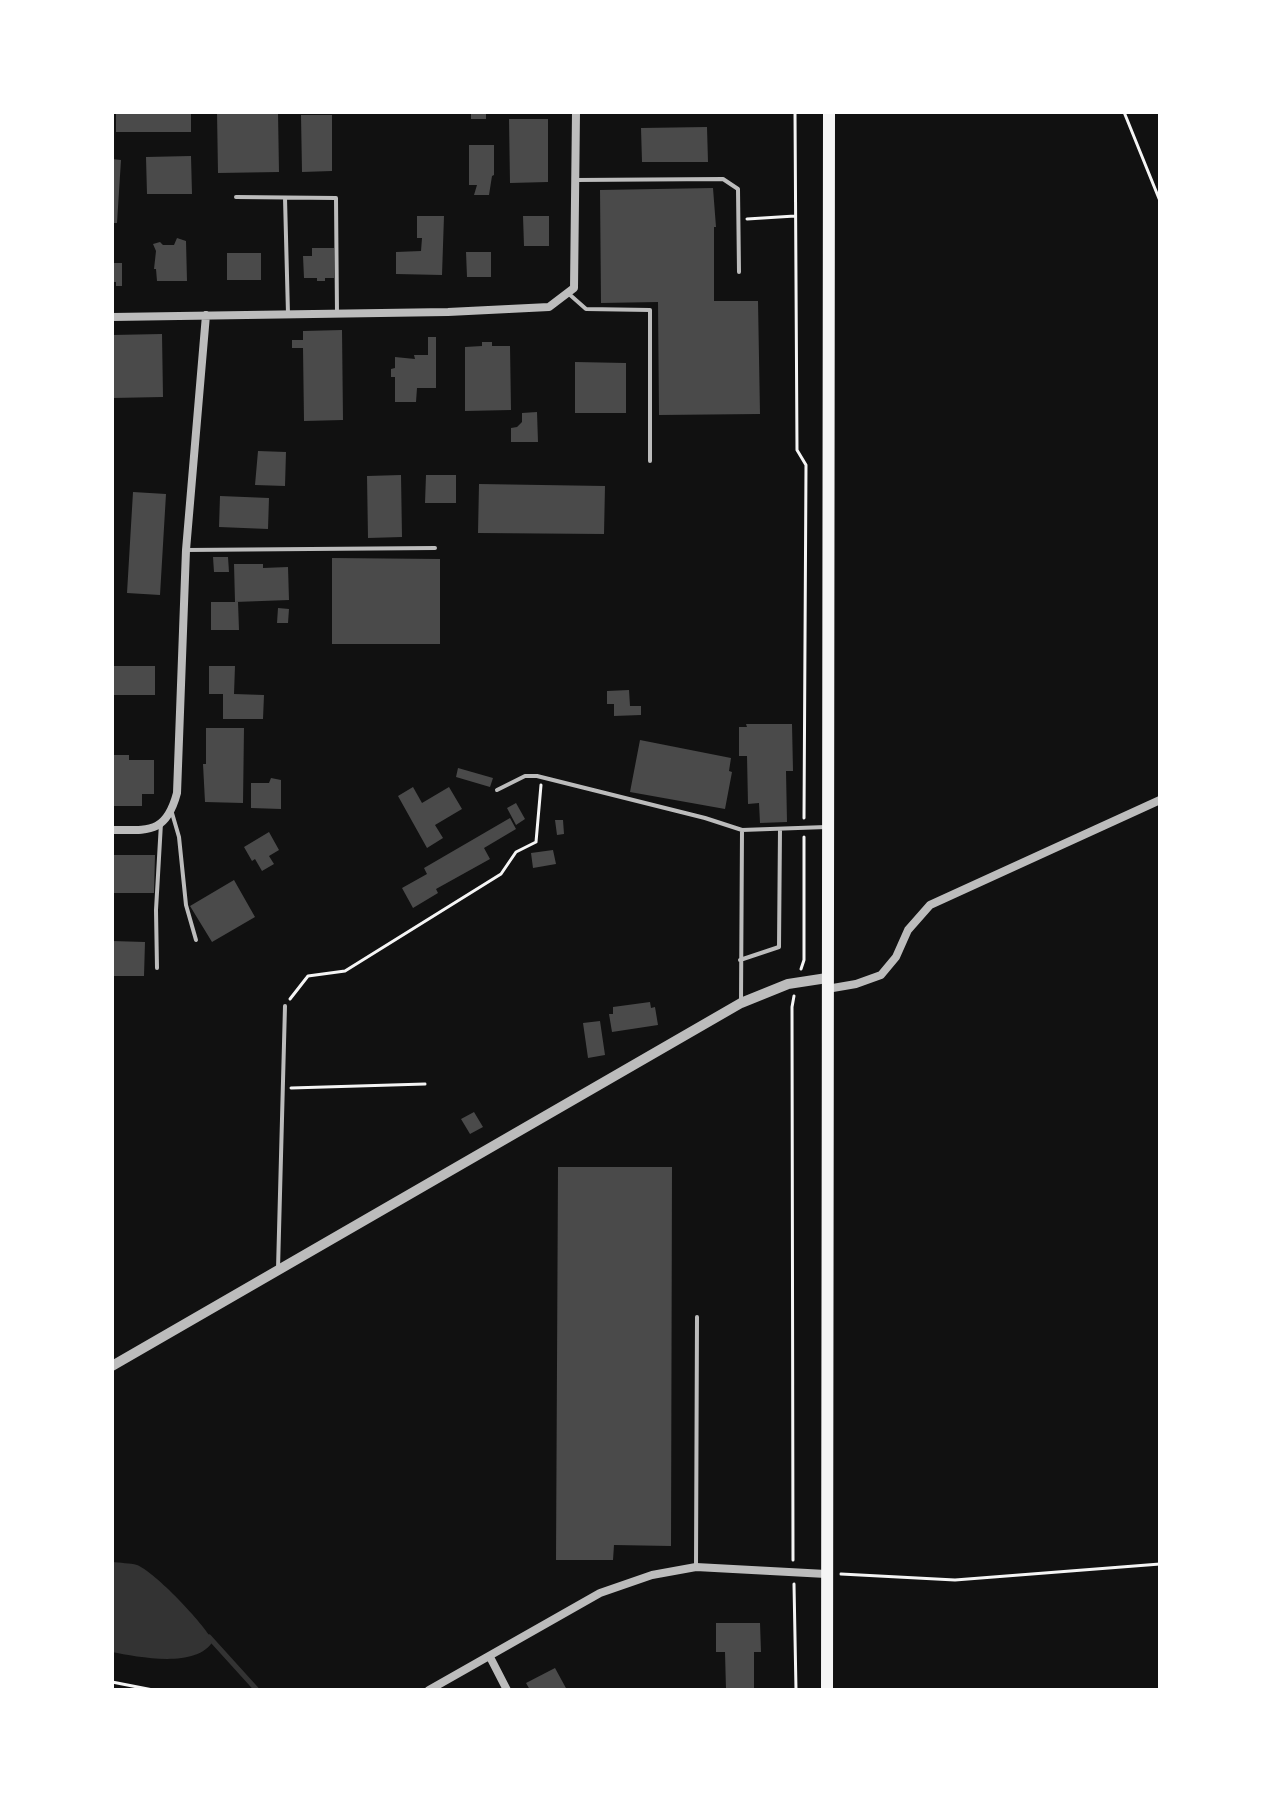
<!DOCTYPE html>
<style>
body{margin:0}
#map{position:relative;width:1272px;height:1802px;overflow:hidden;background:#111;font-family:"Titillium Web",sans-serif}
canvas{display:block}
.frame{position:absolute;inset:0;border:114px solid #fff;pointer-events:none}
</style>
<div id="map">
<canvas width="1272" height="1802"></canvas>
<div class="frame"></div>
</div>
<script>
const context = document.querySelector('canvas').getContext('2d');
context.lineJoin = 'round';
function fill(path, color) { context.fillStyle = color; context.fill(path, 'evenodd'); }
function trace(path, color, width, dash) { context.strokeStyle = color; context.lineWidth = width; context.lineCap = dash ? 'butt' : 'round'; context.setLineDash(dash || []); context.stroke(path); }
fill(new Path2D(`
 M112,1562C120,1563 130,1563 137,1565C156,1573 203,1623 213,1641C197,1669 138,1657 112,1652Z`), '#333');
trace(new Path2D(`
 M209,1637L257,1690`), '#333', 5);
fill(new Path2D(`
 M116,112H191V132H116Z
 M217,112H278L279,172L218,173Z
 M471,112H486V119H471Z
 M301,115H332V171L302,172Z
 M509,119H548V182L510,183Z
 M707,127L708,162H642L641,128Z
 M469,145H494V175L492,176L489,195H474L477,185H469Z
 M191,156L192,194H147L146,157Z
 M112,159L121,160L117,223H112Z
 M713,188L716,227H714V301H758L760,414L659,415L658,302L601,303L600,190Z
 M417,216H444L442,275L396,274V252L421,251L422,238H417Z
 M523,216H549V246H524Z
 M177,238L186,241L187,281H157L156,269H154L156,251L153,244L160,242L163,245H174Z
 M312,248H334V278H325V281H317V278H304L303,256H312Z
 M466,252H491V277H467Z
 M227,253H261V280H227Z
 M112,263H122V286H116V282H112Z
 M342,330L343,420L304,421L303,348H292V340H303V331Z
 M162,334L163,397L112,398V335Z
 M428,337H436V388H417L416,402H395V377H391V369L395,368V357L415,359L414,355H428Z
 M482,342H492V346H510L511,410L465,411V347L482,346Z
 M575,362L626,363V413H575Z
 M537,412L538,442H511V428L517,427L522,422V413Z
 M258,451L286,452L285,486L255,485Z
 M401,475L402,537L368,538L367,476Z
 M426,475H456V503H425Z
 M479,484L605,486L604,534L478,533Z
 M133,492L166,494L160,595L127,593Z
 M220,496L269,498L268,529L219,527Z
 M213,557H228L229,572H214Z
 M332,558L440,559V644H332Z
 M234,564H263V568L288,567L289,600L235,602Z
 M211,602H238L239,630H211Z
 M278,608L289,609L288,623H277Z
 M112,666H155V695H112Z
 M209,666H235L234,694L264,695L263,719H223V694H209Z
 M629,690L630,706H641V715L614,716V704H607V691Z
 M746,724H792L793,771H786L787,822L760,823L759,803L748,804L747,756H739V727H747Z
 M206,728H244L243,803L205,802L203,764H206Z
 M640,740L731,758L729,771L732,772L725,809L630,792Z
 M112,755H129V760H154V794H142V806H112Z
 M458,768L493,778L490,787L456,777Z
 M271,778L281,780V809L251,808V783H269Z
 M413,787L422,803L449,787L462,809L435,825L443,838L427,848L398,796Z
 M516,803L525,819L516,825L507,808Z
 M510,818L516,829L484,848L490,859L436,889L438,893L413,908L402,888L427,874L424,868Z
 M555,820H563L564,834L557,835Z
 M269,832L279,850L269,856L274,864L262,871L255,859L252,861L244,847Z
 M553,850L556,864L533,868L531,853Z
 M112,855H155L154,893H112Z
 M234,880L255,917L212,942L190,906Z
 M112,941L145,942L144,976H112Z
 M650,1002L651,1008L655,1007L658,1025L612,1032L609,1014H613V1007Z
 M600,1021L605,1055L588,1058L583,1023Z
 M474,1112L483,1127L470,1134L461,1119Z
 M558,1167H672L671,1546L614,1545L613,1560H556Z
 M716,1623H760L761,1652H754V1690H726L725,1652H716Z
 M555,1668L567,1690H530L526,1683Z`), '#4a4a4a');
trace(new Path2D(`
 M795,112L797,450L806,465L804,818
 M1124,112L1160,201
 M747,219L795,216
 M801,969L804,960V837
 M290,999L308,976L345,971L501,874L516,852L536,842L541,785
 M291,1088L425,1084
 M793,1560L792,1007L794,996
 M841,1574L955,1580L1160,1564
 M794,1584L796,1690
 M112,1682L153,1690`), '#f5f5f5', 3);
trace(new Path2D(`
 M576,180L723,179L738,189L739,272
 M236,197L336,198L337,313
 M285,198L288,314
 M569,294L586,309L650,310V461
 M186,550L435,548
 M497,790L525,776H537L705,818L742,830
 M172,813L179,837L186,905L196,940
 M740,960L779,947L780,829
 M157,968L156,910L161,823
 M741,1002L742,830L826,827
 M278,1269L285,1006
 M696,1566L697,1317`), '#bcbcbc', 4);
trace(new Path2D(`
 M112,317L448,312L549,307L574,288L576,112
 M112,830C149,830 166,834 177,793L186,550L206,315
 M827,989L856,984L881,975L896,957L908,930L930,905L1160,800
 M490,1657L507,1690
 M429,1690L600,1593L652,1575L696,1567L826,1574`), '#bcbcbc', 8);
trace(new Path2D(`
 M112,1366L741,1003L788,984L827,978`), '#bcbcbc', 10);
trace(new Path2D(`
 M827,1690L829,112`), '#f5f5f5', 12);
</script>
